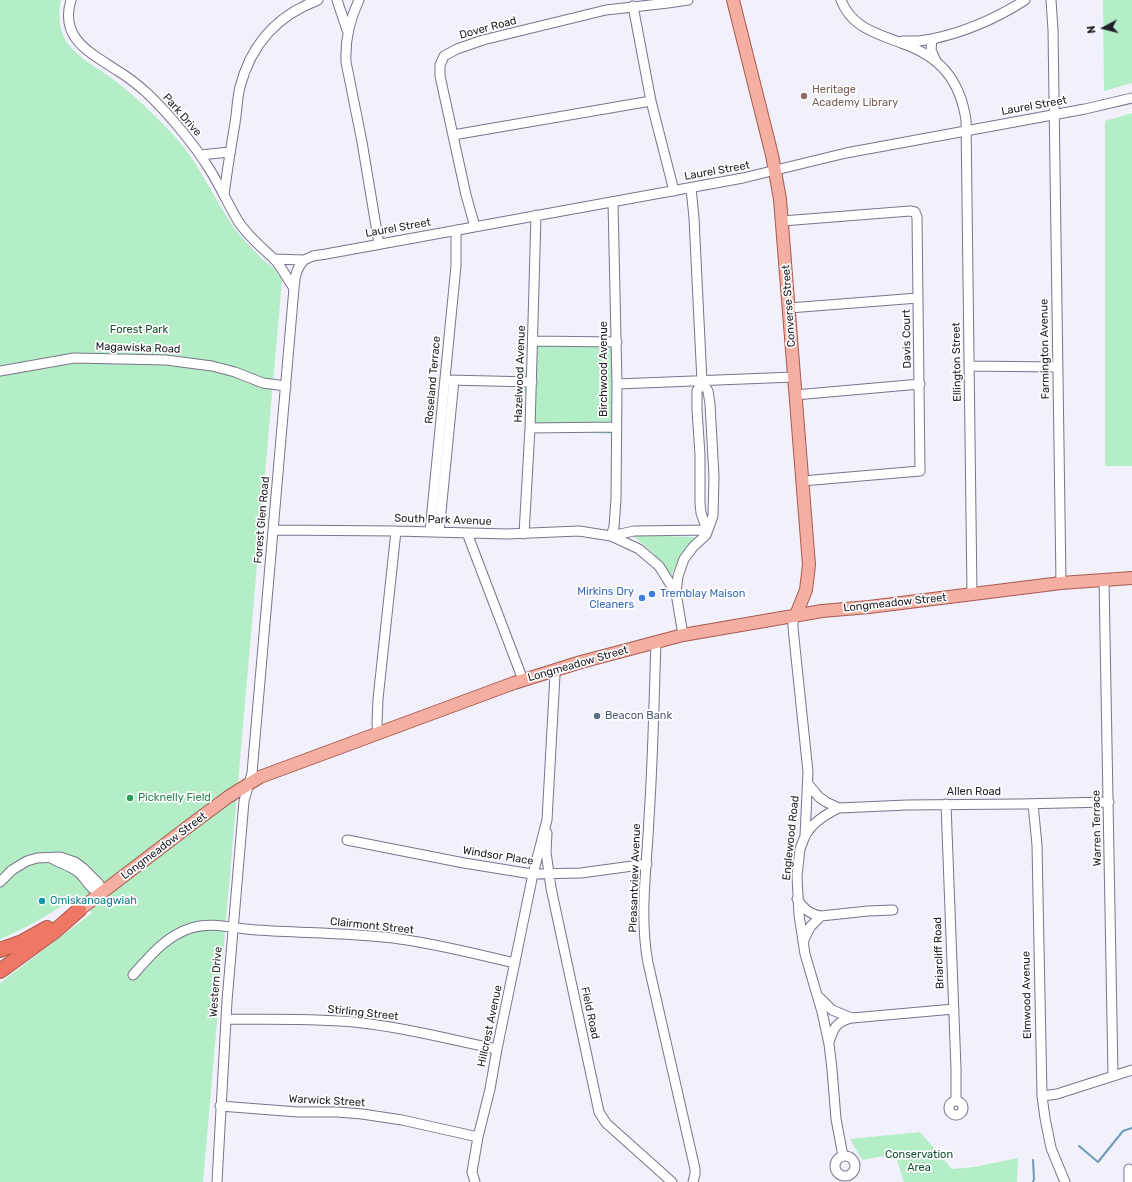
<!DOCTYPE html>
<style>
body{margin:0}
#map{position:relative;width:1132px;height:1182px;overflow:hidden;background:#f2f0fb;font-family:Rubik,sans-serif}
canvas{display:block}
.north{position:absolute;left:1084px;top:8px;width:40px;height:40px;-webkit-text-stroke:3px #fff;paint-order:stroke;rotate:263deg;font-size:11px;font-weight:700;line-height:16px;text-align:center;color:#23212b}
.north::after{content:'';display:block;margin:auto;width:14px;height:18px;background:#23212b;clip-path:polygon(50% 0,100% 100%,50% 72%,0 100%)}
</style>
<div id="map">
<canvas width="1132" height="1182"></canvas>
<div class="north">N</div>
</div>
<script>
const context = document.querySelector('canvas').getContext('2d');
context.lineJoin = 'round';
function fill(path, color) { context.fillStyle = color; context.fill(path, 'evenodd'); }
function trace(path, color, width, dash) { context.strokeStyle = color; context.lineWidth = width; context.lineCap = dash ? 'butt' : 'round'; context.setLineDash(dash || []); context.stroke(path); }
function drawText(font, color, halo, rows, align = 'center') {
  context.font = font + ' Rubik,sans-serif'; context.lineWidth = 3.5; context.setLineDash([]); context.textBaseline = 'middle'; context.strokeStyle = halo; context.fillStyle = color; for (const [text, x, y, turn = 0] of rows) {
    context.save(); context.translate(x, y); context.rotate((+turn || 0) * Math.PI / 180); context.textAlign = isNaN(turn) ? turn : align; if (halo) context.strokeText(text, 0, 0); context.fillText(text, 0, 0); context.restore();
  }
}
fill(new Path2D(`
 M0,0H61C58,14 59,29 66,41C77,58 98,68 113,79C127,90 140,101 152,113C166,127 180,141 191,157C207,181 220,208 237,232L246,242L264,261L273,267L282,280L203,1182H0V983L92,913L78,895C52,913 29,927 0,939Z
 M1103,0H1132V83L1104,91Z
 M1132,113V466H1105V121Z
 M531,343H610L618,398L613,434L536,430L523,387Z
 M632,535L695,537L681,555L671,576L653,553Z
 M920,1132L952,1169L974,1167L1018,1158L1017,1182H904L895,1154L862,1160L850,1139Z`), '#b4eec7');
trace(new Path2D(`
 M1079,1146L1098,1162L1123,1131L1132,1128
 M1033,1182L1034,1179L1033,1160`), '#6d9bba', 2);
const minor = new Path2D(`
 M71,0C59,39 91,53 118,71C128,77 138,85 147,93C169,114 194,144 210,170C220,186 228,204 238,221C247,235 261,247 273,258C281,265 287,279 294,288
 M337,0L347,30
 M359,0C349,21 345,40 346,62L362,142L379,244
 M841,0C852,28 876,33 901,43C940,56 960,80 966,120L972,594
 M1051,0L1053,30L1061,583
 M633,6L651,101L674,191
 M902,41H919L932,39
 M936,61L931,50L932,39C965,32 997,18 1025,0
 M453,135L651,101
 M200,155L230,152
 M691,188L694,218L702,382L697,391V410L700,455V503L701,513L707,530
 M224,195C227,171 231,147 235,123C237,111 237,99 240,87C251,44 278,15 318,0
 M782,221L910,211L915,212L917,217L920,471L802,481
 M475,227L466,195L440,76V65L444,56L457,49L483,40L606,10L668,3L688,0
 M274,259L304,260L313,256L326,254L743,178L846,153L1085,109L1132,98
 M789,308L918,298
 M533,341L617,342
 M969,366L1057,367
 M0,371L74,358L166,360L212,366L235,372L263,383L286,386
 M449,380L532,382
 M617,384L794,377
 M795,395L920,384
 M530,428L616,427
 M273,530L396,531L507,534L579,531L611,536L639,549L659,566L676,593L683,635
 M430,531L456,266V230
 M439,532L454,380
 M467,533L523,680
 M524,534L530,428L536,215
 M611,536L614,527L616,499L617,384L613,202
 M611,536L634,531L707,530
 M1104,580L1113,1075
 M676,593L678,576L684,559L693,547L706,535L713,516L714,477L710,404L708,391L702,382
 M796,615L793,621V628L808,772L805,836L800,849L797,876L799,915L805,954L822,1012L829,1044L832,1069L836,1119L843,1156
 M656,641C654,700 653,759 649,818C647,866 639,915 648,963L695,1169V1174L693,1182
 M378,733L377,724L378,699L396,531
 M808,784L819,797L826,802L839,808L907,805L1019,804L1109,802
 M946,804L956,1069V1101
 M1033,804L1037,845L1042,1096L1045,1118L1051,1148L1065,1182
 M547,833L546,852L551,888L599,1112L606,1123L672,1182
 M805,836C812,823 826,814 839,808
 M347,840L464,863L532,874L581,873L647,864
 M0,882L12,870L27,861L37,858L60,857L75,862L83,868L99,884L102,893C90,891 86,878 78,872C70,865 60,864 51,858
 M797,899C804,909 809,914 821,916
 M803,942L810,927L821,916L868,911L893,910
 M133,975C150,956 166,936 191,928C212,921 235,929 257,930C302,933 348,933 393,938C434,943 475,954 515,963
 M820,998L832,1010L852,1018
 M226,1019C271,1020 317,1018 362,1023C408,1028 452,1040 497,1049
 M829,1042C834,1027 836,1022 852,1018L954,1009
 M1042,1096L1057,1094L1132,1070
 M949 1108a7 7 0 1 1 14 0a7 7 0 1 1-14 0Z
 M220,1106L298,1112H337L362,1114L402,1120L478,1137
 M835 1166a10 10 0 1 1 20 0a10 10 0 1 1-20 0Z
 M1129,1169V1182
 M217,1182L227,1001L244,801L252,773L294,288C295,276 296,269 304,260
 M475,1182L472,1172L478,1137L490,1089L497,1049L533,874L547,820L555,675L554,670`);
const major = new Path2D(`
 M733,0L772,155L780,199L809,565L806,590L796,615
 M79,910L193,823L228,797L260,777L514,683L581,662L683,635L822,611L869,607L1061,583L1132,578`);
const highway = new Path2D(`
 M0,950L22,942L47,928
 M0,971L55,931L79,910`);
trace(minor, '#79748c', 11);
trace(major, '#a75a50', 14);
trace(highway, '#a75a50', 16);
trace(minor, '#fff', 9);
trace(major, '#f5aea2', 12);
trace(highway, '#ee7864', 14);
for (const [x, y, r, color] of [
 [804,96,4,"#8d6e63"],
 [652,594,4,"#3f7fe0"],
 [642,598,4,"#3f7fe0"],
 [597,716,4,"#5c6f8a"],
 [130,798,4,"#2e9e5b"],
 [42,901,4,"#0f9aa8"]
]) { const dot = new Path2D(); dot.arc(x, y, r, 0, 2 * Math.PI); context.fillStyle = color; context.fill(dot); trace(dot, '#fff', 1.5); }
drawText('11px', '#23212b', '#fff', [
 ["Dover Road",488,28,-15],
 ["Laurel Street",1034,106,-10],
 ["Park Drive",182,115,49],
 ["Laurel Street",717,171,-10],
 ["Laurel Street",398,228,-10],
 ["Converse Street",789,306,-94],
 ["Davis Court",907,339,-91],
 ["Magawiska Road",138,348,2],
 ["Farmington Avenue",1045,349,-91],
 ["Ellington Street",957,362,-91],
 ["Birchwood Avenue",604,369,-90],
 ["Hazelwood Avenue",520,374,-88],
 ["Roseland Terrace",433,380,-85],
 ["Forest Glen Road",262,520,-85],
 ["South Park Avenue",443,520,2],
 ["Longmeadow Street",895,603,-6],
 ["Longmeadow Street",578,664,-16],
 ["Allen Road",974,792],
 ["Warren Terrace",1097,828,-91],
 ["Englewood Road",791,838,-84],
 ["Longmeadow Street",164,846,-37],
 ["Windsor Place",498,856,9],
 ["Pleasantview Avenue",635,878,-88],
 ["Clairmont Street",372,926,6],
 ["Briarcliff Road",939,953,-92],
 ["Western Drive",216,982,-86],
 ["Elmwood Avenue",1027,995,-91],
 ["Stirling Street",363,1013,6],
 ["Field Road",590,1013,78],
 ["Hillcrest Avenue",490,1026,-78],
 ["Warwick Street",327,1101,3]
]);
drawText('11px', '#785e54', '#fff', [
 ["Heritage",812,90],
 ["Academy Library",812,103]
], 'left');
drawText('11px', '#114f2d', '#fff', [
 ["Forest Park",139,330],
 ["Conservation",919,1155],
 ["Area",919,1168]
]);
drawText('11px', '#366cbe', '#fff', [
 ["Mirkins Dry",634,592],
 ["Cleaners",634,605],
 ["Tremblay Maison",660,594,"left"]
], 'right');
drawText('11px', '#4e5e75', '#fff', [
 ["Beacon Bank",605,716]
], 'left');
drawText('11px', '#27864d', '#fff', [
 ["Picknelly Field",138,798]
], 'left');
drawText('11px', '#0d838f', '#fff', [
 ["Omiskanoagwiah",50,901]
], 'left');
</script>
